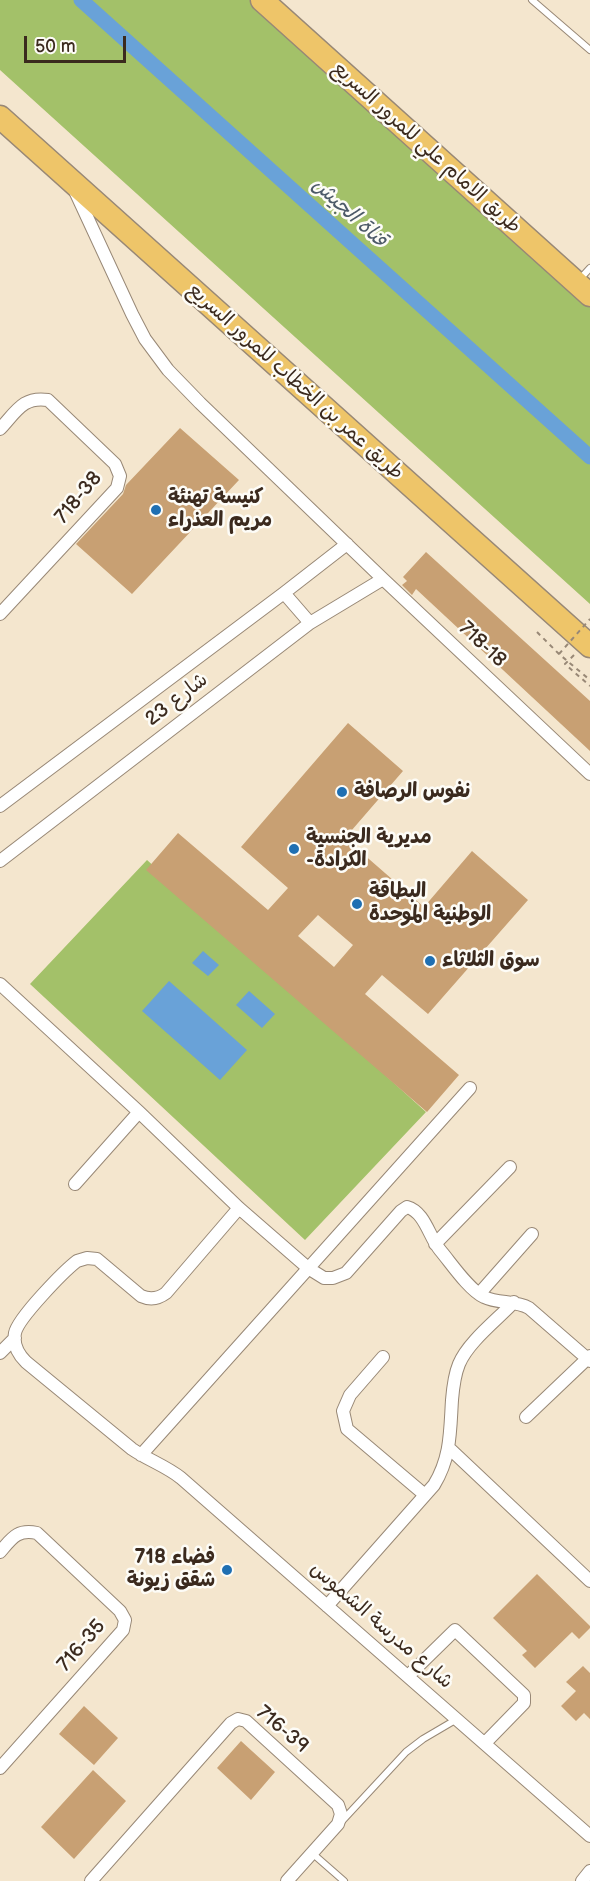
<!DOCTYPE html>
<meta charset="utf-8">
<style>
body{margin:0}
#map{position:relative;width:590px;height:1881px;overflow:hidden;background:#f4e6ce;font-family:"Balsamiq Sans",sans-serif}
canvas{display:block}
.scale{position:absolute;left:24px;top:36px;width:102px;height:27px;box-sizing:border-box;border:3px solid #3b2a1e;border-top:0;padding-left:8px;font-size:18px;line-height:21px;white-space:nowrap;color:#3b2a1e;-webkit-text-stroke:4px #fdfcf7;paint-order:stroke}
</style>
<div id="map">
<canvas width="590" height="1881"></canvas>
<div class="scale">50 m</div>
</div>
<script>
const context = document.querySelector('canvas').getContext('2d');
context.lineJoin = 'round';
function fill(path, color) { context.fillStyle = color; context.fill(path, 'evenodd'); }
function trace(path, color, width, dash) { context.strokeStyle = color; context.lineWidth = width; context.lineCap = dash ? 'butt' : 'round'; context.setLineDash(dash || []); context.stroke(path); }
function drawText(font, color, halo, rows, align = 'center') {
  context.font = font + ' "Balsamiq Sans","Playpen Sans Arabic",sans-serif'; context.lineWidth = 5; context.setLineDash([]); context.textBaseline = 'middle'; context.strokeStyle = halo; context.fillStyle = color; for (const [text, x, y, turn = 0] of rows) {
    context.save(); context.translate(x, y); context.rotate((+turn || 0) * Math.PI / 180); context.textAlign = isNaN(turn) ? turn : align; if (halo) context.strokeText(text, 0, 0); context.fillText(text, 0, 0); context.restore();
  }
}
fill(new Path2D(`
 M0,0H251L590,304V604L0,70Z
 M147,860L426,1112L305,1240L30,984Z`), '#a3c169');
fill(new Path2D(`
 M203,951L219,965L208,976L192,963Z
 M169,981L247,1050L220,1080L142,1011Z
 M249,991L275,1014L262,1028L236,1005Z`), '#69a2d8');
trace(new Path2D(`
 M81,0L590,457`), '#69a2d8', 15);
fill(new Path2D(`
 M180,428L239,480L132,594L76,544L123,494L126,485Z
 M426,552L590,701V751L416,589L412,595L402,585L407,581L403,577Z
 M348,723L403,771L345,838L346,839L424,907L472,851L528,900L428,1014L382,975L365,994L459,1075L427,1112L146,870L178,833L268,910L288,888L241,847ZM318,915L353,945L334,967L298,936Z
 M537,1574L590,1626V1628L579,1639L572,1632L535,1668L522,1655L527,1651L493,1618Z
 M583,1666L590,1673V1719L584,1713L576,1721L561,1706L576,1691L566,1682Z
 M84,1706L118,1738L94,1765L59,1734Z
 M241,1741L275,1772L251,1800L217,1768Z
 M93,1770L126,1801L74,1859L41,1827Z`), '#c8a073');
const lane = new Path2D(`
 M532,0L590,50
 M579,280L590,268
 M342,1821L406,1752L423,1739L457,1719
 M312,1853L344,1881`);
const street = new Path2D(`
 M75,191L132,314L145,339L168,370L200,403L383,579L590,774
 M0,429C16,412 23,396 48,400L115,464L120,476L117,488L0,614
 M284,593L310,623
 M0,806L284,593L347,544
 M0,861L310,623L383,579
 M0,984L139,1112L239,1208L308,1268L324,1278H333L346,1273L401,1211L407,1207C425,1212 429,1237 440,1250C451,1263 469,1290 484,1297C498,1304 515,1300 529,1308L590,1361
 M75,1184L139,1112
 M239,1208L166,1293C158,1299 150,1300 141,1296L97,1259L87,1258L77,1261C64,1271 18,1318 15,1333C13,1344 18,1354 26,1362L132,1449C148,1460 166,1466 181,1478L590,1836
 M435,1244L510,1167
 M479,1294L532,1234
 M0,1353L15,1338
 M383,1357L350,1395L343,1411L347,1429L425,1495
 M526,1417L590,1356
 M449,1448L590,1581
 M141,1455L470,1088
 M0,1552C12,1538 17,1529 37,1533L120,1611L125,1620L123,1630L0,1768
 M327,1606L434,1485C451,1457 450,1432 452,1400C453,1388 454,1376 459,1364C468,1342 497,1320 514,1302
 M408,1676L455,1630L524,1695V1703L485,1743
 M91,1881L231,1723L238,1719L246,1721L338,1805L341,1814L338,1824L287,1881
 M582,1881L590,1871`);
const highway = new Path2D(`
 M262,0L590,295
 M0,117L590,646`);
trace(lane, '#988876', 8);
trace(street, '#988876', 14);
trace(highway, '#988876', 25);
trace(new Path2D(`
 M574,655L565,664L590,686`), '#988876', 2, [4.5, 4.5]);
trace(lane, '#fff', 6);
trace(street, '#fff', 12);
trace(highway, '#eec569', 22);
trace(new Path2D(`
 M537,632L559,654L590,680
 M559,654L590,619`), '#988876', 2, [4.5, 4.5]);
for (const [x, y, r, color] of [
 [156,510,6,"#1f6fb2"],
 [342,792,6,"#1f6fb2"],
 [294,849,6,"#1f6fb2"],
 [357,904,6,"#1f6fb2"],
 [430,961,6,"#1f6fb2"],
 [227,1570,6,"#1f6fb2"]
]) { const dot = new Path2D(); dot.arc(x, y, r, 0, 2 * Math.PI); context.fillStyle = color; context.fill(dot); trace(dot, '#fdfcf7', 2); }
drawText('20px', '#3b2a1e', '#fdfcf7', [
 ["طريق الامام علي للمرور السريع",426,148,42],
 ["طريق عمر بن الخطاب للمرور السريع",295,382,42],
 ["718-38",79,498,-50],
 ["718-18",482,645,43],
 ["شارع 23",177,700,-38],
 ["شارع مدرسة الشموس",381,1626,41],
 ["716-35",82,1646,-49],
 ["716-39",282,1730,40]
]);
drawText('bold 20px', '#3b2a1e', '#fdfcf7', [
 ["كنيسة تهنئة",168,498],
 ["مريم العذراء",168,521],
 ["نفوس الرصافة",354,792],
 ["مديرية الجنسية",306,838],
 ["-الكرادة",306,861],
 ["البطاقة",369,892],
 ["الوطنية الموحدة",369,915],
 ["سوق الثلاثاء",442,961],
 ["فضاء 718",215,1558,"right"],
 ["شقق زيونة",215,1581,"right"]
], 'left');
drawText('italic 21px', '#4d5a68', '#fdfcf7', [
 ["قناة الجيش",349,213,42]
]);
</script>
